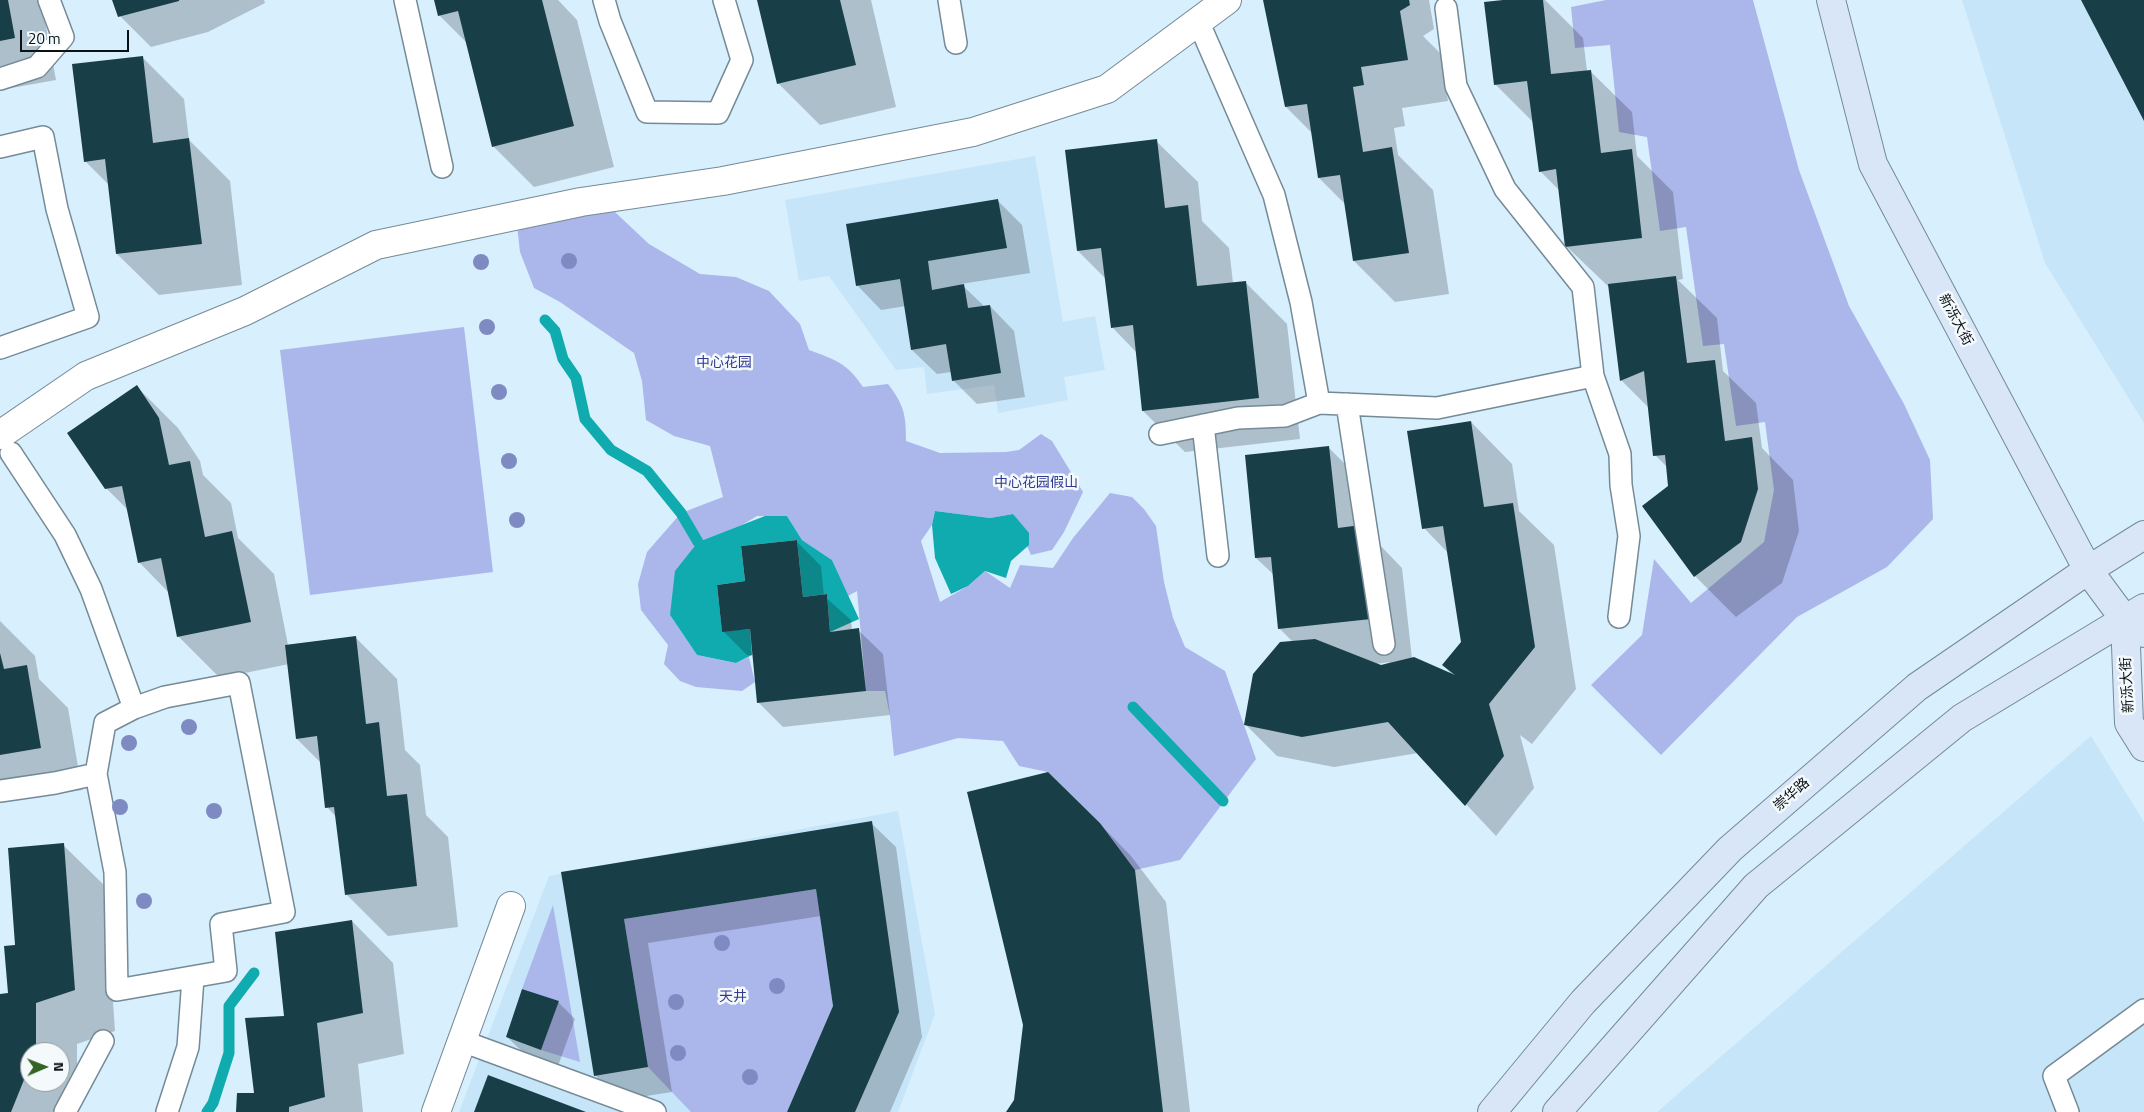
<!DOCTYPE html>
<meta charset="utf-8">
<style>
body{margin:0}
#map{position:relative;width:2144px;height:1112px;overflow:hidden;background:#d8effd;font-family:"Titillium Web",sans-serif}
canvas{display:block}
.north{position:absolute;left:20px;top:1042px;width:50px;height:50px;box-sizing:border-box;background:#f4f9fc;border:1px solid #969da0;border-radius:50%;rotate:89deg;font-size:14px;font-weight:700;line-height:20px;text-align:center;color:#0a1216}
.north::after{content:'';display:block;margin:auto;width:18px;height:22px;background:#346324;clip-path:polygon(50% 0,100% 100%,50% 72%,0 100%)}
.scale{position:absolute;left:20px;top:30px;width:109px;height:22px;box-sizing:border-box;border:2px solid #0a1216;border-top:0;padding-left:6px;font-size:15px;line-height:18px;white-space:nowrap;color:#0a1216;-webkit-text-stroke:4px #f4f9fc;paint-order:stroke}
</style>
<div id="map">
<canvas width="2144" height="1112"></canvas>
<div class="north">N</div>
<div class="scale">20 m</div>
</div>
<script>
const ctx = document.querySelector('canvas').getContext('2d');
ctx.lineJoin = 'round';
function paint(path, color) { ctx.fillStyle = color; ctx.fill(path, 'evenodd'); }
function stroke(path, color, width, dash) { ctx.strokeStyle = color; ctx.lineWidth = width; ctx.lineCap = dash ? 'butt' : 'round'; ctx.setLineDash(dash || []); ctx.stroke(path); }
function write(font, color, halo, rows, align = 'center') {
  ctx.font = font + ' "Titillium Web","Noto Sans SC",sans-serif'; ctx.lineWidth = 5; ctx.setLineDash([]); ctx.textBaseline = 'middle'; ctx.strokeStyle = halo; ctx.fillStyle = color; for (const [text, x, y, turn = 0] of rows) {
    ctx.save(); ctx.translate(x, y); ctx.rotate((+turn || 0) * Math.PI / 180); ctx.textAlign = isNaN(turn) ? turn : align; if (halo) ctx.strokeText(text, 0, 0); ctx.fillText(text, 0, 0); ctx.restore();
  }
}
const built = new Path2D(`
 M1962 0H2144V423L2045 263Z
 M1035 156 1063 322 1095 316 1105 370 1064 377 1068 400 998 413 994 385 927 394 924 367 896 370 829 276 799 281 785 200Z
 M2091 736 2144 822V1112H1657Z
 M898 811 935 1014 898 1112H459L549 876Z`);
const green = new Path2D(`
 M1606 0H1753L1799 170 1849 306 1904 404 1930 460 1933 519 1887 567 1797 617 1661 755 1591 685 1642 635 1654 559 1691 603 1764 542 1774 490 1765 422 1736 426 1724 344 1703 346 1686 227 1660 231 1647 137 1619 132 1610 45 1575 48 1571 7Z
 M601 199 649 244 700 274 736 277 769 291 800 324 809 350C836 360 847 363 863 387L888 384C904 405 906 414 906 441L940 453 1006 452 1019 450 1041 434 1052 441 1083 492 1064 532 1052 550 1031 555 1013 514 990 518 935 511 932 525 921 541 940 602 968 586 985 571 1010 588 1020 565 1053 568 1073 538 1110 493 1132 497 1144 509 1156 526 1164 582 1173 618 1185 647 1225 671 1256 759 1180 860 1135 870 1100 823 1048 772 1019 766 1003 741 958 738 894 756 890 716 885 691H866L857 591 848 596 832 560 802 540 787 516H757L742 525 698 542 670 615 697 655 736 663 749 657 755 682 742 691 696 687 680 681 664 664 668 645 641 610 638 584 647 552 681 513 723 497 710 446 674 436 646 420 642 381 634 353 560 302 534 288 520 252 516 216Z
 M464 327 493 572 310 595 280 350Z
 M816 889 833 1006 787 1112H691L648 1067 624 919Z
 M553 905 580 1062 541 1050 559 1001 522 989Z`);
const water = new Path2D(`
 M935 511 990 518 1013 514 1029 533V545L1011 561 1006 578 985 571 968 586 951 594 935 558 932 525Z
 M765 516H787L802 540 832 560 859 619 830 632 827 594 803 597 797 540 741 546 745 581 717 585 722 631 750 629 752 655 736 663 697 655 670 615 675 571 698 542Z`);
const shadow = new Path2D(`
 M0 0H41L56 80 0 90Z
 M113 0H264L265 3 208 32 151 47 120 16Z
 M436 0H558L577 20 614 167 534 187 493 146 467 43 439 15Z
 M759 0H871L896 107 820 125 779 84Z
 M1265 0H1429L1434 29 1423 36 1441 54 1448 101 1402 108 1405 126 1394 128 1398 155 1433 190 1449 294 1395 302 1354 261 1345 204 1319 178 1313 134 1286 107Z
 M1513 0H1545L1583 38 1587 71H1590L1632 112 1637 156 1673 192 1683 279 1678 280 1717 318 1723 371 1756 403 1762 448 1793 480 1799 531 1782 583 1736 617 1695 576 1670 487 1668 468 1655 455 1649 408 1621 380 1610 288 1567 247 1560 191 1540 171 1534 123 1496 85Z
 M143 58 184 99 189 140 230 181 242 285 159 295 117 254 110 186 85 161Z
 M1156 141 1198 182 1202 221 1229 248 1233 283 1245 282 1287 324 1300 439 1185 452 1143 411 1137 353 1112 327 1106 279 1078 251Z
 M998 201 1022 225 1030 273 961 284 985 307 990 306 1014 331 1025 397 977 404 953 380 951 372 937 374 912 350 906 306 881 310 857 285Z
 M137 387 178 428 200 461 203 475 231 503 238 538 274 574 288 645 355 637 397 679 405 750 420 765 426 815 448 837 458 927 388 936 346 894 337 818 327 807 321 763 297 739 289 664 220 678 178 636 169 593 139 562 129 511 106 488Z
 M1471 422 1512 464 1519 511 1554 545 1576 689 1532 744 1520 735 1534 788 1496 836 1418 753 1334 767 1277 756 1246 725 1293 642 1279 628 1274 575 1256 558 1329 448 1370 489 1376 541 1402 568 1412 659 1454 677 1443 665 1463 642 1449 554 1424 528ZM1390 662 1381 666 1376 664Z
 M796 541 821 566 824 596 851 620 852 630H858L883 654 890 715 783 727 759 703 754 655H747L723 631 746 582Z
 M0 621 35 656 39 679 68 708 82 790 13 801 0 788Z
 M871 823 896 847 922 1037 890 1112H788L834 1007 821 916 648 943 672 1092 620 1100 596 1076 563 873Z
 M1100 824 1131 856 1166 902 1190 1112H1008L1015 1100Z
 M63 845 105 886 115 1031 77 1044V1092L69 1112H0V995L9 994 17 947ZM30 1052H60V1082H30Z
 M352 921 393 963 404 1054 358 1064 363 1112H238L256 1094 285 1017Z
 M558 1002 575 1019 558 1066 524 1053 507 1037Z`);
const stream = new Path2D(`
 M545 320 555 331 563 359 576 378 585 419 611 450 647 471 681 513 698 542
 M1133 707 1223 801
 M207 1112 213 1103 229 1053V1006L254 973`);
const building = new Path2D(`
 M0 0H8L15 38 0 41Z
 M112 0H179V1L118 17Z
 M434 0H542L574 126 492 147 458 11 438 16Z
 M757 0H840L856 65 777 84Z
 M1263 0H1409L1410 5 1400 11 1408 60 1361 67 1364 85 1353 87 1363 152 1392 147 1409 253 1353 261 1340 175 1318 178 1307 104 1285 107Z
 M1503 0H1543L1551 74 1591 70 1601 153 1632 149 1642 238 1565 247 1556 169 1539 172 1527 81 1494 85 1484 2Z
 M2081 0H2144V121Z
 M143 56 153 143 189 138 202 244 116 254 105 159 84 162 72 64Z
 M1157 139 1165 208 1188 205 1197 286 1246 281 1259 398 1142 411 1133 325 1111 328 1101 248 1077 251 1065 150Z
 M998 199 1007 248 928 261 932 290 964 284 968 308 990 305 1001 373 952 381 946 344 911 350 900 279 856 286 846 224Z
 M1676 276 1687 363 1715 360 1725 441 1752 437 1758 489 1741 542 1694 577 1642 506 1668 486 1665 455 1653 456 1644 371 1620 381 1608 284Z
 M137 385 159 418 169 465 190 461 205 537 232 531 251 622 177 637 161 558 138 563 122 486 105 489 67 433Z
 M1471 421 1484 507 1513 503 1535 647 1489 704 1504 756 1465 806 1388 722 1302 737 1244 725 1253 674 1280 642 1315 639 1381 665 1414 657 1455 675 1442 665 1461 642 1443 526 1422 529 1407 431Z
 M1329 446 1338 528 1361 525 1371 619 1278 629 1271 557 1255 558 1245 455Z
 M797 540 803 597 827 594 830 632 859 628 866 691 757 703 750 629 722 632 717 585 745 581 741 546Z
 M356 636 366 724 379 722 387 796 407 794 417 886 345 895 334 807 325 808 317 736 296 739 285 645Z
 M0 653 4 669 27 665 41 748 0 755Z
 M1048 772 1100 823 1135 870 1163 1112H1006L1014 1100 1023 1025 967 792Z
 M872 821 899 1012 855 1112H787L833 1006 816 889 624 919 648 1067 594 1076 561 872Z
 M64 843 75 990 36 1003V1050L30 1052V1065L11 1112H0V994L8 993 4 946 15 945 8 848Z
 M352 920 363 1013 317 1023 325 1097 289 1107V1112H236L237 1093H254L245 1018 284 1016 275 932Z
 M522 989 559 1001 541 1050 506 1037Z
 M488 1075 586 1112H474Z`);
const service = new Path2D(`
 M405 0 442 167
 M604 0 610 21 647 112 718 113 742 60 724 0
 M949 0 956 43
 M1198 21 1274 195 1301 302 1319 403 1437 408 1593 376 1583 287 1505 189 1456 86 1446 8
 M0 79 37 67 63 37 49 0
 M0 147 43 137 57 209 88 317 0 348
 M1593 376 1620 454 1621 485 1629 536 1619 617
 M1347 404 1384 644
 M1203 425 1218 556
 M1160 434 1238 418 1285 416 1319 403
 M96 774 105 723 134 708
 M0 791 55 783 96 774 115 872 117 990 226 971 221 924 284 912 239 683 165 697 134 708 91 589 65 535 11 453
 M462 1041 655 1112
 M65 1112 103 1041
 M167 1112 188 1047 193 978
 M2068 1112 2054 1076 2144 1010`);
const minor = new Path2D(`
 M0 435 86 376 245 311 376 245 581 202 723 181 973 132 1107 89 1227 0
 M436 1112 511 906`);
const secondary = new Path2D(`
 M1831 0 1873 164 2088 570 2125 620 2144 633
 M2125 620 2129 723 2144 747
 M1492 1112 1583 1002 1730 849 1917 687 2088 570 2144 535
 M1557 1112 1756 886 1962 718 2144 608`);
const trees = [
 [569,261],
 [481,262],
 [487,327],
 [499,392],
 [509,461],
 [517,520],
 [189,727],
 [129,743],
 [120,807],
 [214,811],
 [144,901],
 [722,943],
 [777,986],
 [676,1002],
 [678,1053],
 [750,1077]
];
const streetNames = [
 ["新泺大街",1955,320,62],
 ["新泺大街",2128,685,-93],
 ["崇华路",1792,795,-41]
];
const parkNames = [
 ["中心花园",724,364],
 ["中心花园假山",1036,484],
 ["天井",733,998]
];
paint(built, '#c7e5f8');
paint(green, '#abb7eb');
paint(water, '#10abae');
paint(shadow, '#0003');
stroke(stream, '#10abae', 11);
paint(building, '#183e47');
stroke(service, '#758a97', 24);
stroke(minor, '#758a97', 30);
stroke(secondary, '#758a97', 30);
stroke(service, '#fff', 21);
stroke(minor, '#fff', 28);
stroke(secondary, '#d8e6f8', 28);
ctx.fillStyle = '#7d8bc2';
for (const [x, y] of trees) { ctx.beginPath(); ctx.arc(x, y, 8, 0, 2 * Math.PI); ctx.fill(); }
write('14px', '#0a1216', '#f4f9fc', streetNames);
write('14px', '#333a92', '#f4f9fc', parkNames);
</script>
